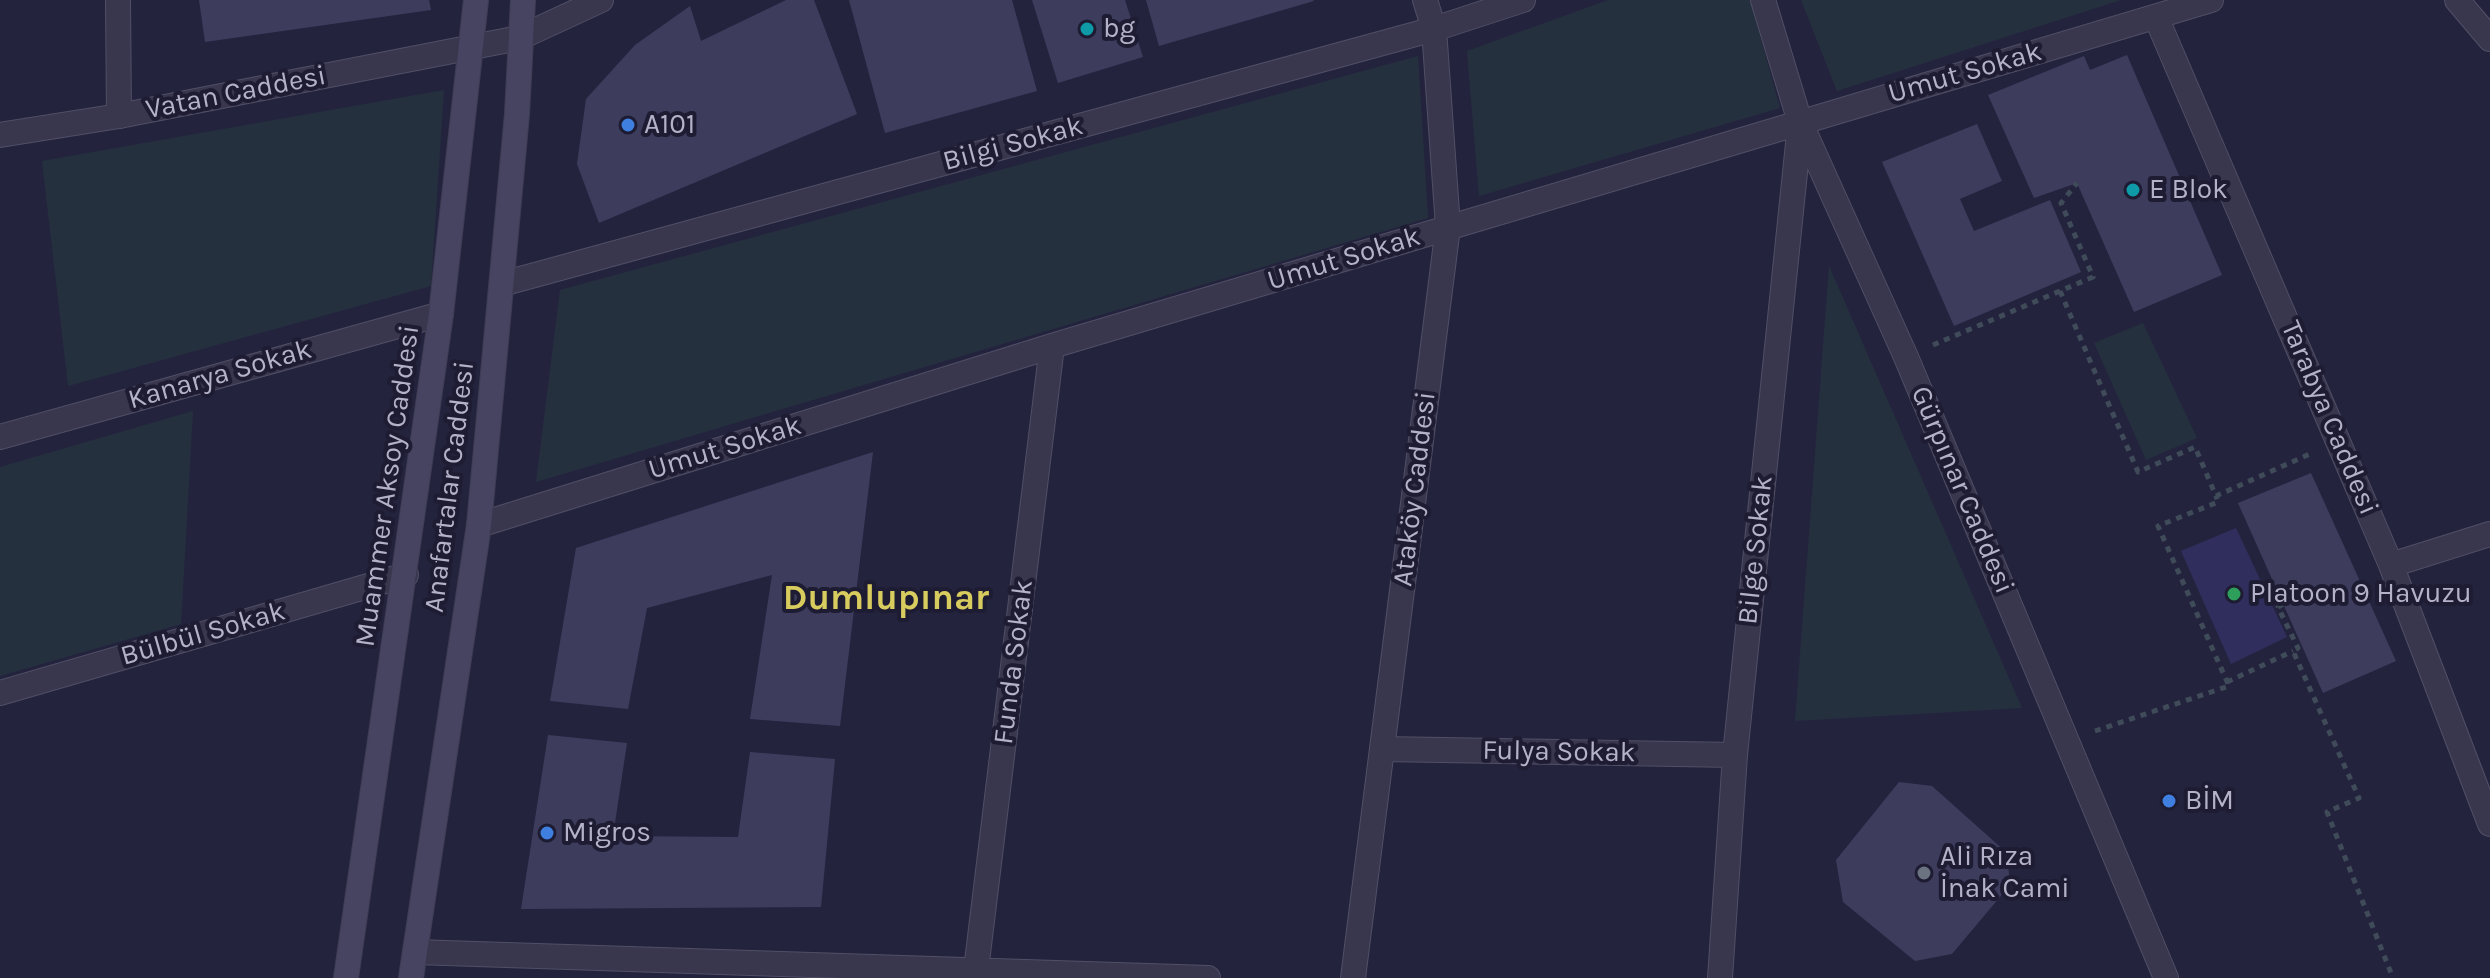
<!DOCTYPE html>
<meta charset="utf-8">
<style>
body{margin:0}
canvas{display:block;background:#23233e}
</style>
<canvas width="2490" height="978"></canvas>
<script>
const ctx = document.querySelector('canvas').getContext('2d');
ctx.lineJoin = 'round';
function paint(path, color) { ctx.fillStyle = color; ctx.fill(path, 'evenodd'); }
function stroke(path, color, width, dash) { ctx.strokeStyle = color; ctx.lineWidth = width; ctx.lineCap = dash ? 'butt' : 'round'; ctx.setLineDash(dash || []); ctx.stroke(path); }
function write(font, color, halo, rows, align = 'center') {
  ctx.font = font + ' Karla,sans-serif'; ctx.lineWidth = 8; ctx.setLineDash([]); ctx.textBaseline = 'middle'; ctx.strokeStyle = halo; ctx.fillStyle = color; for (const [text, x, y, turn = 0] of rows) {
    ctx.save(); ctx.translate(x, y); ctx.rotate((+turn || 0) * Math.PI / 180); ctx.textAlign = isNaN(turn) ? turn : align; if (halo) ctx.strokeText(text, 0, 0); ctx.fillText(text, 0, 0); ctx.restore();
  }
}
const green = new Path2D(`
 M1608 0H1750L1780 108 1479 196 1467 51Z
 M1801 0H2121L1837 91Z
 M1418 56 1428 218 536 482 560 290Z
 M444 90 431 286 68 386 42 161Z
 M1829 266 2022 708 1795 721Z
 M2143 323 2197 438 2146 460 2094 343Z
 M193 411 181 624 0 676V467Z`);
const water = new Path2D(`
 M2236 528 2287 637 2231 664 2181 551Z`);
const building = new Path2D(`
 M199 0H429L431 10 205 42Z
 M786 0H814L857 114 599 223 577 164 586 99 635 45 690 6 701 41Z
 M849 0H1012L1037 91 885 133Z
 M1032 0H1125L1143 57 1058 83Z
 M1146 0H1313L1314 1 1159 46Z
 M2127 55 2222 275 2134 312 2077 183 2034 198 1988 95 2084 56 2090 70Z
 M1977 124 2002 181 1960 199 1974 231 2050 200 2081 272 1954 326 1882 162Z
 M873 452 840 726 750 719 772 575 647 608 628 709 550 701 576 548Z
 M2311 473 2396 661 2323 693 2238 503Z
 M548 735 627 743 613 836 738 837 750 752 835 759 821 907 521 909Z
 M1899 782 1932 786 2007 853 2010 885 1952 954 1915 961 1843 902 1836 860Z`);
const path = new Path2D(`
 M2060 291 2138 472 2195 447 2216 496 2312 453
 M1933 345 2093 277 2061 203 2077 183
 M2283 604 2278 607 2298 648 2293 651 2359 798 2327 812 2393 978
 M2227 682 2293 651
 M2095 731 2229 686 2158 526 2218 502 2216 496`);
const minor = new Path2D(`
 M118 0 119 116
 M1763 0 1800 122 1906 357 2166 978
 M2156 17 2391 565 2490 824
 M502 284 1434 29 1523 0
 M0 437 441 314
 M479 525 1052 346 2211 0
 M2391 565 2490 534
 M0 693 406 575
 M1383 749 1735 755
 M415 952 1208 978
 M975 978 1052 346
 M1353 978 1448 227 1434 29 1425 0
 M1720 978 1735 755 1800 124`);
const tertiary = new Path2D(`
 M2457 0 2490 39
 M0 135 119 116 519 38 601 0`);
const secondary = new Path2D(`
 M346 978 441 314 476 0
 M411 978 479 525 517 114 523 0`);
const markers = [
 [1087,29,8,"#0f9aa8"],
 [628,125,8,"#3f7fe0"],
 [2133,190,8,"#0f9aa8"],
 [2234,594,8,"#2e9e5b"],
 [2169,801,8,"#3f7fe0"],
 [547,833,8,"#3f7fe0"],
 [1924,873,8,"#6b7280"]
];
const poiNames = [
 ["bg",1103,29],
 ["A101",644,125],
 ["E Blok",2149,190],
 ["Platoon 9 Havuzu",2250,594],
 ["BİM",2185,801],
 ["Migros",563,833],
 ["Ali Rıza",1940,857],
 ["İnak Cami",1940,889]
];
const streetNames = [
 ["Umut Sokak",1965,73,-16],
 ["Vatan Caddesi",236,93,-11],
 ["Bilgi Sokak",1013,144,-15],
 ["Umut Sokak",1344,259,-17],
 ["Kanarya Sokak",220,375,-16],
 ["Tarabya Caddesi",2329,418,67],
 ["Umut Sokak",725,448,-17],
 ["Muammer Aksoy Caddesi",388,486,-82],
 ["Anafartalar Caddesi",450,487,-83],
 ["Ataköy Caddesi",1415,489,-83],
 ["Gürpınar Caddesi",1962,490,67],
 ["Bilge Sokak",1756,550,-84],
 ["Bülbül Sokak",203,634,-16],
 ["Funda Sokak",1014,662,-83],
 ["Fulya Sokak",1559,752,1]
];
const districtNames = [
 ["Dumlupınar",886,599]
];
paint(green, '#25303f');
paint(water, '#302e5d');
paint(building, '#3d3c5c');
stroke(minor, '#504f66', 26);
stroke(tertiary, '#504f66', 26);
stroke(secondary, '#3e3d54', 26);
stroke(path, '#404b59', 5, [6, 6]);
stroke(minor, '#38374e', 24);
stroke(tertiary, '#38374e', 24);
stroke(secondary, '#474461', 24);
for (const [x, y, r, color] of markers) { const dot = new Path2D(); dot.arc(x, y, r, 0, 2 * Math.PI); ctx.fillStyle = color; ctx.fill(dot); stroke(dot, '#1d1c33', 3); }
write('28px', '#b4b2c9', '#1d1c33', poiNames, 'left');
write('28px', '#b4b2c9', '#1d1c33', streetNames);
write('bold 36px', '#d9cc5e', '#1d1c33', districtNames);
</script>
